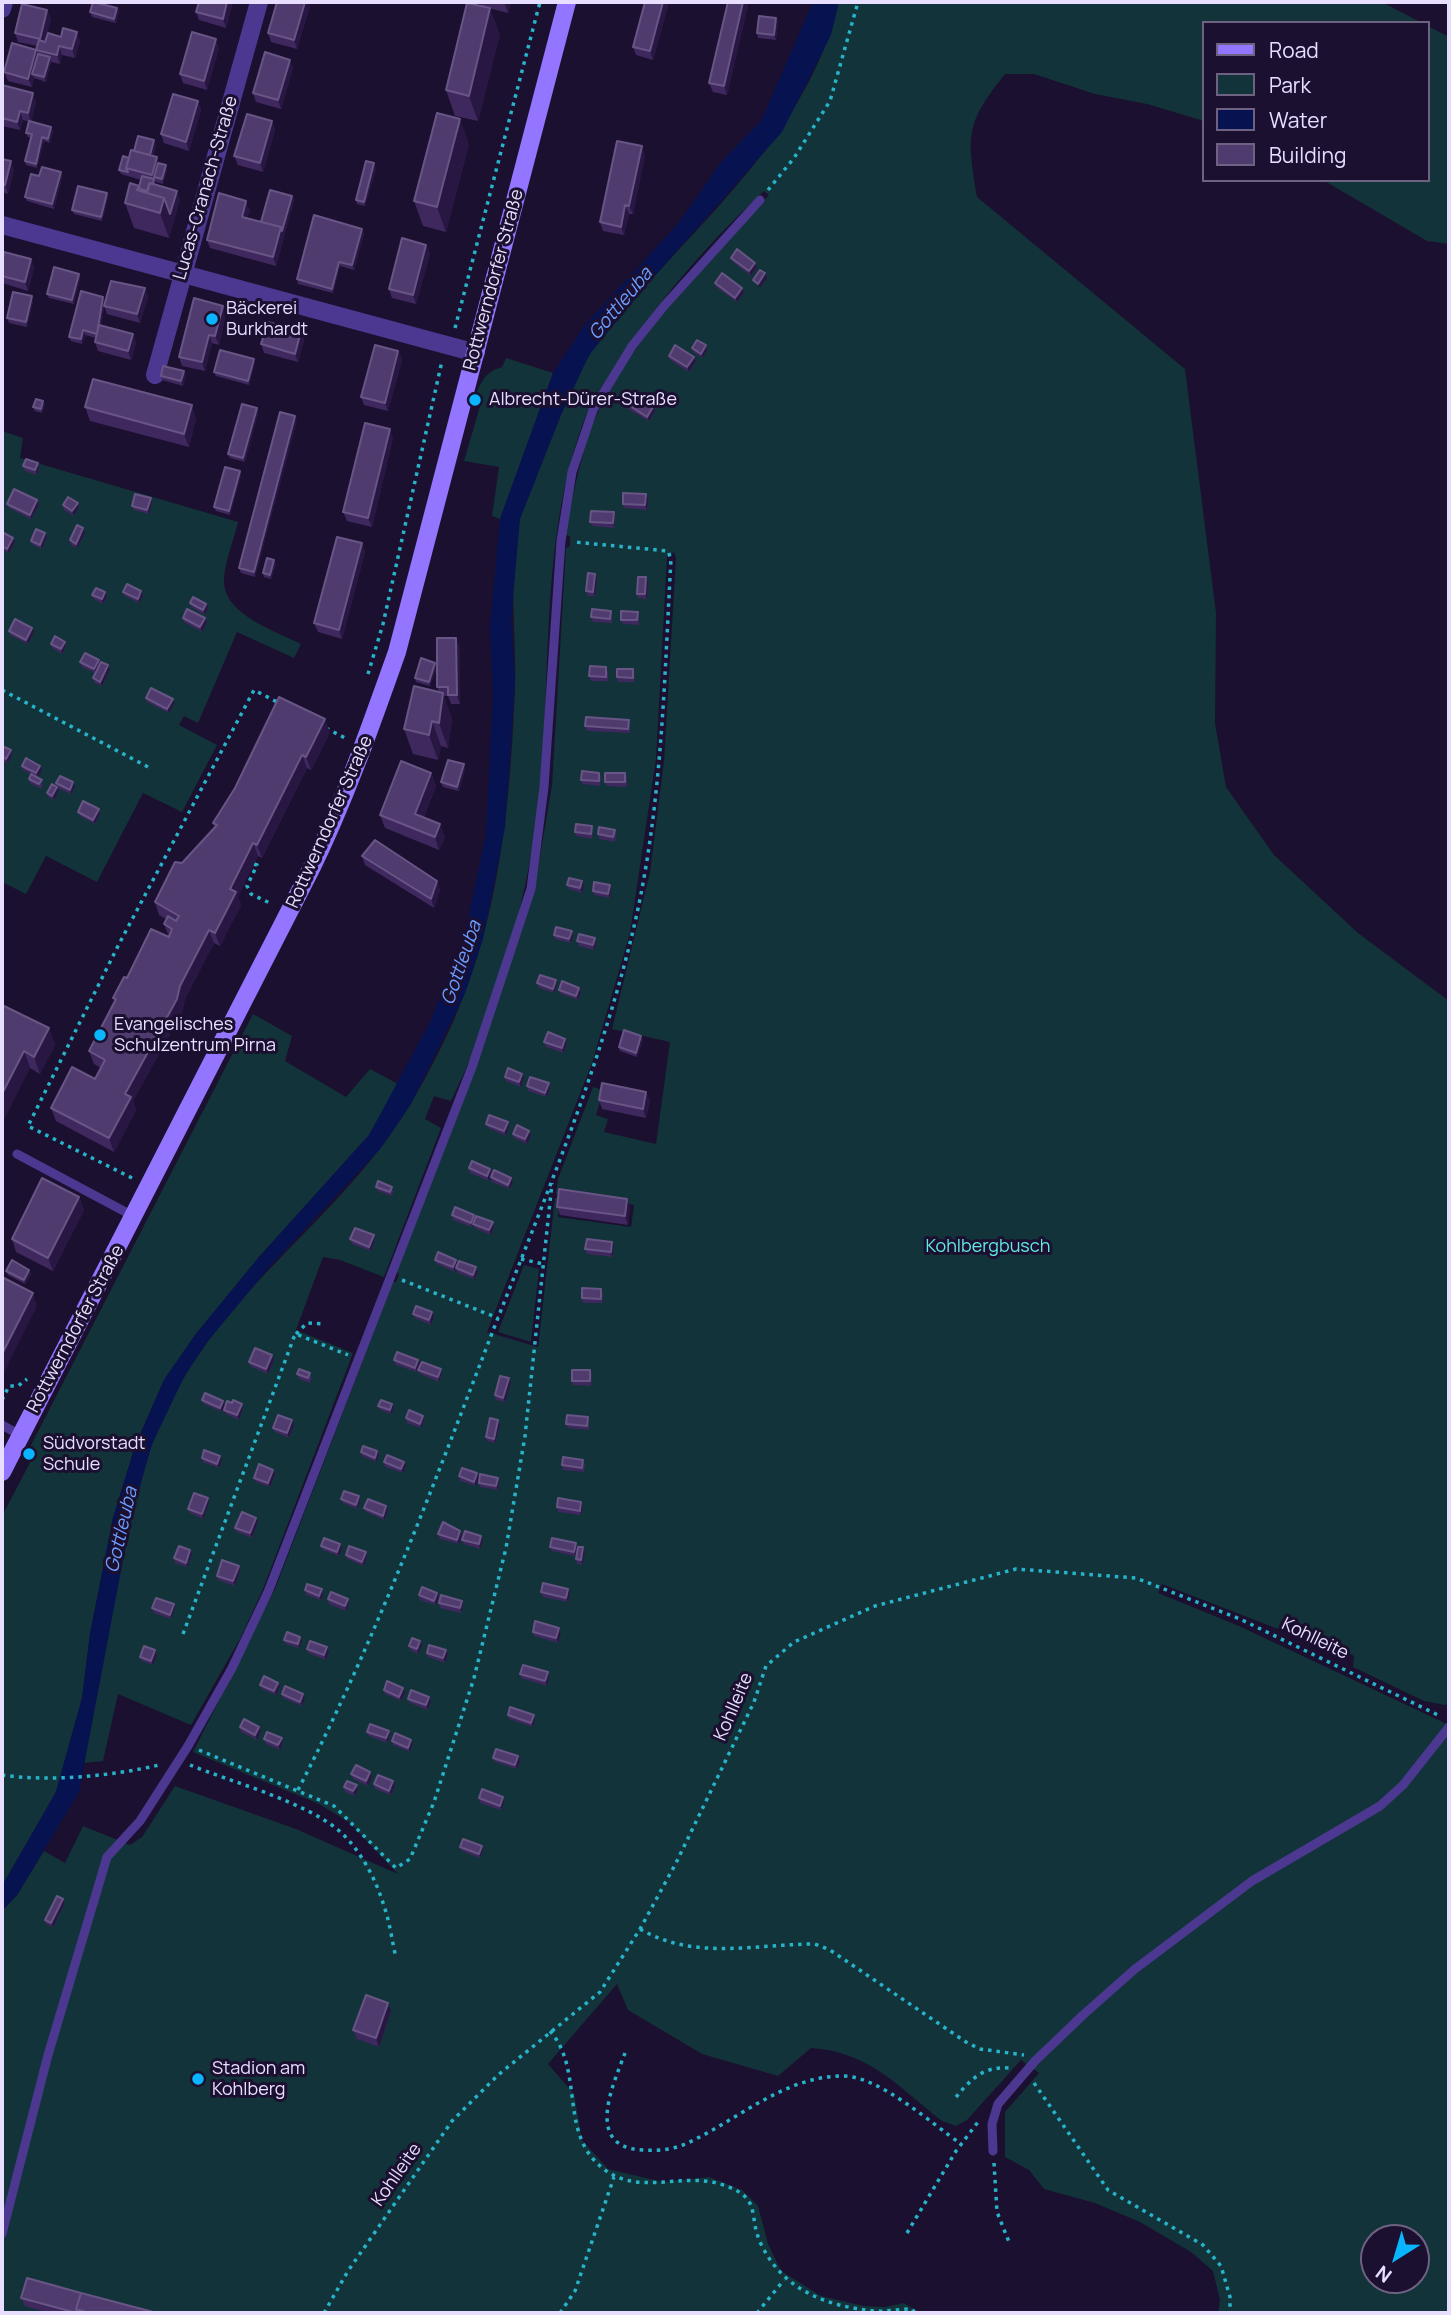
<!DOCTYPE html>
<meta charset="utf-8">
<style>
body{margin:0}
#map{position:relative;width:1451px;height:2315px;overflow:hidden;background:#1b102f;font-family:Manrope,sans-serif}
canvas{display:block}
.frame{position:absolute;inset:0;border:4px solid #e8deff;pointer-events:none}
.legend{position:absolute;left:1202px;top:21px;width:228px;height:161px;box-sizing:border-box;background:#1b102f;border:2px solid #6d6282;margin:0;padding:9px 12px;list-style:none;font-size:21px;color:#e8deff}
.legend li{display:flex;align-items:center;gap:14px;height:35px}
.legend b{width:35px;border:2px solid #6d6282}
.north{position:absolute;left:1360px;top:2224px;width:70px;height:70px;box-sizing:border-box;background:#1b102f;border:2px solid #6d6282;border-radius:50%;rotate:217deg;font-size:19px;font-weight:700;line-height:28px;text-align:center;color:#e8deff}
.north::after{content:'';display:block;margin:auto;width:24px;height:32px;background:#0ab5ff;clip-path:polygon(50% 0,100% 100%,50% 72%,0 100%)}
</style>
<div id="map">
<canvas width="1451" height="2315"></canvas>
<div class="frame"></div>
<ul class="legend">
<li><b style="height:9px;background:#9475ff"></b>Road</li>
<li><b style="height:19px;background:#123339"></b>Park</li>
<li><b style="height:19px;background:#071351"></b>Water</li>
<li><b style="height:19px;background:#503b6f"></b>Building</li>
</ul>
<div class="north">N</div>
</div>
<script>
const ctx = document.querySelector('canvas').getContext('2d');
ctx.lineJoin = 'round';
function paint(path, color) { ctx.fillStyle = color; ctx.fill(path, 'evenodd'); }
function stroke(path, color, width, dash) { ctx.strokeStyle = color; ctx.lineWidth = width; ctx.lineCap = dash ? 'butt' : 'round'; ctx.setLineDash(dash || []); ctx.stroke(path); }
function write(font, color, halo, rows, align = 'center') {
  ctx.font = font + ' Manrope,sans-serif'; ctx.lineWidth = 6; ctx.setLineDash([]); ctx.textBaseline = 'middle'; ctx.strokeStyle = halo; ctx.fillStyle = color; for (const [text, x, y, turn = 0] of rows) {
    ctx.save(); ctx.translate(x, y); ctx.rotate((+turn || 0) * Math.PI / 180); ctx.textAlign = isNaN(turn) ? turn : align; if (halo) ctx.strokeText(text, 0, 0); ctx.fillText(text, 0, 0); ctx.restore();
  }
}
const green = new Path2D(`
 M839 2H1382L1422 23H1204V121L1147 104 1095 94 1034 74H1005C965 124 967 135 977 197L1185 369 1216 613 1215 723 1226 787 1274 855 1358 933 1449 1001V1703L1445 1705 1424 1701 1353 1667 1354 1656 1282 1619 1278 1629 1162 1584 1158 1593 1239 1626 1449 1725V2313H1218L1220 2300 1213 2271 1191 2252 1140 2222 1095 2203 1044 2189 1029 2170 1005 2157V2112L1039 2073 1021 2060 967 2120 956 2126 942 2121C897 2086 870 2052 811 2048L778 2076 702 2054 628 2010 617 1984 548 2064 574 2094 582 2140 608 2169 663 2182 709 2177 742 2190 758 2206 768 2244 781 2271 821 2296 864 2306 885 2307 904 2303 920 2313H2V1911L17 1895 44 1851 65 1863 83 1826 130 1845 142 1837 175 1786 296 1829 398 1874 349 1822 319 1804 193 1752 275 1589 393 1282H396L399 1274 396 1272 535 886 552 785 566 548 570 546V537L565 534C574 494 581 448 599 410 639 328 708 262 769 195L764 191C707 244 653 306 612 372 604 385 593 399 587 413 540 531 552 663 540 788 530 895 498 1005 451 1101L434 1096 425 1119 441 1128 384 1277 340 1260 323 1257 296 1330 353 1353 263 1589 241 1637 191 1725 118 1694 103 1761 84 1763C110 1636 118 1483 188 1371 240 1286 322 1225 382 1146 414 1104 448 1039 466 990 502 894 511 788 515 687 517 632 507 574 520 519 528 486 553 431 568 399 575 385 581 368 590 354 613 319 645 287 673 256 744 180 814 105 839 2ZM674 552 676 558 664 761 650 872 612 1029 670 1042 656 1144 604 1132 608 1119 596 1115 602 1096 600 1089 593 1087 558 1179 556 1194 634 1205 631 1227 558 1217 560 1198H555L538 1347 487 1332 592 1063 630 933 656 759 667 557ZM1374 2238H1416V2280H1374Z
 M1428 26 1449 37V244L1427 241 1323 180H1428Z
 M506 358 553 373 500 519 492 516 499 467 464 461 483 396 476 393C483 379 486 372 502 367Z
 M2 431 23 438 20 458 238 522C234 540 224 563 224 581 224 615 276 631 301 644L294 658 237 632 198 723 184 716 179 725 217 745 182 812 143 793 97 882 46 856 26 894 2 882Z
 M253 1014 292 1036 285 1061 346 1097 370 1069 398 1084 369 1135 259 1257 195 1335 164 1380 135 1446 113 1518 90 1634 82 1698 56 1792 2 1886V1516L35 1453 29 1449Z
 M524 1265 539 1269 531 1342 498 1332Z`);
const water = new Path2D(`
 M813 2H839L831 35 782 132 644 288 589 355 561 415 520 519 511 620 515 682 505 827 483 939 465 993 411 1104 381 1148 272 1264 208 1341 185 1375 152 1444 131 1518 79 1792 17 1895 2 1911V1886L56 1792 82 1698 90 1634 113 1518 135 1446 164 1380 195 1335 259 1257 369 1135 431 1020 464 939 486 834 493 694 490 627 500 519 553 373 584 326 677 225 722 161 761 121Z`);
const path = new Path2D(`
 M768 190 794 158 830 101 858 2
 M455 328 540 2
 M368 674 383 624 442 361
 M2 690 150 768
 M326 728 345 738
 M254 864 257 865 247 886 251 894 272 904
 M132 1178 28 1126 119 944 254 690 279 703
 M521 1259 543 1264
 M402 1280 498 1318
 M296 1334 307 1323 325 1324
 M2 1400 9 1386H18L27 1379
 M183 1634 294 1337 296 1334 348 1355
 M199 1750 334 1806 396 1868 410 1859 434 1802 474 1678 506 1548 525 1436 552 1183
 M190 1765C232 1782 302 1801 337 1829 359 1847 376 1879 384 1906 390 1923 392 1941 396 1958
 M2 1775C48 1782 113 1776 159 1765
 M298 1790C375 1641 434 1484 494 1328 545 1198 599 1070 632 935 662 812 664 684 671 559L668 551 574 542
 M640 1929C695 1961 755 1944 815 1944L830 1950 966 2042 980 2049 1024 2055
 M550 2031C582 2067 562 2125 594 2160 631 2201 677 2171 720 2184 764 2197 747 2215 761 2244 783 2290 826 2306 874 2311 886 2312 899 2309 912 2309L915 2313
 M625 2053C613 2085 584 2147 642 2150 656 2151 670 2150 683 2145 736 2122 783 2076 843 2076 879 2076 931 2123 961 2144
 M1034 2083 1108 2190 1203 2245 1221 2266 1230 2297V2313
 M956 2097C972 2078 984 2066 1010 2068
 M994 2163 997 2212 1009 2242
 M907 2233 956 2151 978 2122
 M324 2313 348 2271 452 2121 498 2075 600 1992 640 1929 676 1863 754 1702 766 1666 794 1642 875 1606 1016 1569 1136 1578 1240 1619 1440 1716
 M560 2313 575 2291 614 2177
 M757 2313 784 2280`);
const lane = new Path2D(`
 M17 1154 133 1216
 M2 1425 20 1435
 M993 2151 992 2124 998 2104 1035 2061 1083 2015 1135 1969 1252 1881 1380 1806 1403 1785 1449 1727
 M2 2234 48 2055 107 1857 140 1821 188 1746 232 1668 268 1592 472 1067 531 889 544 787 561 541 572 472 593 410 632 346 664 306 760 200`);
const street = new Path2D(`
 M2 9 4 2
 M2 225 476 353
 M155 375 259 2`);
const secondary = new Path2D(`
 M2 1472 312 867C346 797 371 725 397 652L567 2`);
const wall = new Path2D(`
 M199 2H233L226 28 199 20 196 12Z
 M480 2H511L508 13 481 6Z
 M645 2H669L653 60 636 55 633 47Z
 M748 5 727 95 713 92 709 83Z
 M310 6 297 49 271 42 268 33Z
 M117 8 119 12 116 23 92 17 90 12Z
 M47 10 51 19 45 42 61 37 80 41 75 58 62 55 60 64 51 62 46 82 34 78 32 87 8 81 4 72 36 50 38 54 36 50 37 46 18 42 15 33Z
 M776 18 778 22 776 40 758 38 757 33Z
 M500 34 478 121 455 116 446 90Z
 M219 48 207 90 183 83 180 74Z
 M293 68 281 109 256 102 253 93Z
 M2 85 36 102 31 122 23 120 20 130 2 126Z
 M198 101 201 110 189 151 164 143 161 134Z
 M272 121 275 130 263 172 238 165 234 156Z
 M51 127 53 131 50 143 44 141 37 168 26 165 25 161 31 138 28 137 26 133Z
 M469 144 446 232 423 226 414 201Z
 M156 145 153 156 160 164 167 170 163 184 156 182 155 184 180 199 169 238 134 228 125 203 139 187 141 180 121 174 119 170 134 151Z
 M645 155 633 214H629L624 235 603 231 600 222Z
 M2 159 14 170 8 194 2 192Z
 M376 168 365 206 357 204 356 200Z
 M39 176 62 177 54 209 27 201 25 197Z
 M107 193 108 197 102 221 74 214 72 210Z
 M292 196 294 200 276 266 210 248 207 240 250 210 247 218 261 222Z
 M364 233 354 270 340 266 333 293 298 284 297 279Z
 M426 245 430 254 416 304 392 298 389 289Z
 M731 258 755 263 757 267 751 276 733 262Z
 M31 259 34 268 28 291 2 283V261Z
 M79 274 80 278 74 304 49 298 47 294Z
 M715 283 742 288 744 292 737 302 716 287Z
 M145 288 148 297 140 323 107 314 104 306Z
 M103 297 105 302 101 326 133 334 136 343 131 360 98 351 95 342 96 338 85 335 82 344 71 341 69 337Z
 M33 301 27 327 9 323 7 318Z
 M226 314 219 345 212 343 205 371 182 366 179 357Z
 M301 331 304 340 298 362 264 353 261 344Z
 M706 345 707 350 702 358 693 352 692 348Z
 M398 351 402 360 388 411 364 405 361 397Z
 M669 356 696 361 689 372 670 360Z
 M255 363 249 385 216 376 214 372Z
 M186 375 183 386 162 380 161 376Z
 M43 401 45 405 42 413 35 411 33 407Z
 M627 404 653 407 655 411 649 421 628 409Z
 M85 407 196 418 189 447 90 421Z
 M257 408 258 413 245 462 230 458 228 454Z
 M297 420 255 577 241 573 239 568Z
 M393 438 372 527 347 521 343 512Z
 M23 466 39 468 37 475 25 471Z
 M240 471 241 475 230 515 216 511 214 507Z
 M151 498 152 502 149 514 134 510 132 506Z
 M648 499 647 510 624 508 623 504Z
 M37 500 39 505 31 519 9 508 7 504Z
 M78 503 79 507 74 516 64 510 63 505Z
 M614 512 615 517 614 528 592 526 590 522Z
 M2 532 15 542 9 553 2 549Z
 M45 533 47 537 42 549 33 545 31 541Z
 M85 533 77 548 71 545 70 540Z
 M362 543 365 552 342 639 318 632 314 623Z
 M276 564 271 579 264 577 263 573Z
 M595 574 597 579 595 596H588L586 591Z
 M646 577 648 582 647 599 638 598 637 594Z
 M141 591 143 596 139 603 125 596 123 592Z
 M105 592 107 597 103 604 94 599 92 595Z
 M190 603 208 608 205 615 191 607Z
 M612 615V623L593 622 591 617Z
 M639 616V625L623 624 621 620Z
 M183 618 207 622 202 632 184 622Z
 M9 631 34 632 28 644 10 635Z
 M65 642 66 646 62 654 52 648 51 644Z
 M460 647V704H451L448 696H444L452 719 448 748 441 746 438 760 413 754 404 729 439 692 437 687Z
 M80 662 100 663 110 670 102 686 95 683 93 678 96 673 82 667Z
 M435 663 437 667 430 686 416 682 415 678Z
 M606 667 608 672V681H591L589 676Z
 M635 674 634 682H618L617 677Z
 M146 698 174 704 169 713 147 702Z
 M630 724V733L587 731 585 726Z
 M330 732 311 770 307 768 262 858 258 856 238 896 241 905 220 946 214 943 185 999 182 1012 133 1101 136 1110 114 1152 56 1121 51 1108 95 1079 101 1068 94 1064 89 1051 115 1002 113 998 127 978 169 937 164 924 166 919 159 915 155 902 182 863 215 827 213 823Z
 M2 746 11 750 12 755 8 763 2 760Z
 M464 764 465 769 459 791 443 787 441 782Z
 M22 766H40L42 770 38 777 23 770Z
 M431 773 436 786 424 817 445 837 439 850 385 828 380 815Z
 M599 773 601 777 600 786 582 784 581 780Z
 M625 773 627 777V787L607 786 605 782Z
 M29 779 43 784 41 789 30 783Z
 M56 783 75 787 71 794 58 788Z
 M57 787 59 791 54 800 48 797 47 793Z
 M78 812 100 814 95 824 80 816Z
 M593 830 592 839 576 836 575 832Z
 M615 830 616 834 615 842 599 839 598 834Z
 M362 856 437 881 440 890 434 908 365 865Z
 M567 885H584L582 893 569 889Z
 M610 885 611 889 610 898 594 895 593 891Z
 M572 931 573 936 571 943 555 939 554 935Z
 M595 938 596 943 594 950 579 946 577 941Z
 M537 983 557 984 554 993 539 988Z
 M579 988 581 992 578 1000 561 994 559 990Z
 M2 1005 49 1028 55 1045 40 1074 30 1068Z
 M641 1036 643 1040 637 1057 620 1051 619 1047Z
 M565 1039 567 1043 563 1053 546 1047 544 1042Z
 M505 1077 524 1078 521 1087 506 1081Z
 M549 1083 550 1088 547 1097 528 1091 527 1086Z
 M646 1092 650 1101 646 1118 602 1109 599 1100Z
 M486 1124 509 1127 506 1136 488 1128Z
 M513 1134 531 1135 527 1144 514 1138Z
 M469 1168 490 1169 489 1181 470 1173Z
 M491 1177 511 1178 513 1182 510 1189 492 1182Z
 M376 1187 394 1191 391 1196 378 1191Z
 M79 1197 84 1210 53 1271 16 1252 12 1239Z
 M627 1199 630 1208 628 1225 560 1215 557 1207Z
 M452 1215 493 1222 494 1227 491 1235 475 1228 473 1224 472 1227 453 1220Z
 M374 1235 375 1239 371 1251 352 1244 350 1239Z
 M614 1246 612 1257 587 1254 585 1249Z
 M435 1260H456L458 1264 478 1272 474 1279 458 1273 456 1268 455 1272 437 1264Z
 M29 1270 31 1274 25 1284 8 1275 6 1271Z
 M603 1293 602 1303H583L582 1298Z
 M432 1312 434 1317 431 1325 415 1318 413 1314Z
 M274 1360 268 1374 250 1366 249 1362Z
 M394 1360 420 1364 417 1372 396 1365Z
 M441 1369 442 1373 439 1382 420 1374 418 1370Z
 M590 1370 592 1375 591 1386 573 1385 572 1381Z
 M297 1374 312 1377 310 1383 299 1379Z
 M511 1382 505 1402 496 1400 495 1395Z
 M202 1400 223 1401 225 1405 222 1412 204 1404Z
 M232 1403 242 1404 243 1408 239 1420 226 1414 224 1410Z
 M378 1406 394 1408 391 1414 380 1410Z
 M423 1416 424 1420 421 1428 407 1423 406 1418Z
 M588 1417 589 1421V1430L568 1428 566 1424Z
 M498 1420 500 1425 495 1443 487 1441 486 1437Z
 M294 1425 289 1438 275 1432 273 1428Z
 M377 1451 379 1455 376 1462 362 1456 361 1452Z
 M202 1458 222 1460 219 1468 203 1462Z
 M384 1462 406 1466 403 1473 385 1467Z
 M585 1464 584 1472 563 1470 562 1465Z
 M275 1474 270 1487 256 1482 254 1478Z
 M459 1476 479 1478 476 1486 460 1481Z
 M498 1478 499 1482 498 1490 480 1487 479 1483Z
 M341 1499 360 1501 357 1509 343 1503Z
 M581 1502 583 1507 581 1515 558 1512 557 1507Z
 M209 1503 203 1519 190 1513 188 1509Z
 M386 1506 388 1511 384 1520 366 1512 364 1508Z
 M258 1522 252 1538 237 1532 235 1528Z
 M460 1531 462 1535 459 1544 440 1539 438 1534Z
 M462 1540H483L480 1549 464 1544Z
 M321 1546 342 1548 339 1556 323 1550Z
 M550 1547 577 1548 575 1556 552 1551Z
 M190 1550 192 1554 187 1567 175 1563 174 1558Z
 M366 1552 367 1557 364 1566 347 1559 346 1555Z
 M585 1552 582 1565 577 1564 576 1559Z
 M239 1566 240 1570 235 1586 218 1580 217 1576Z
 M568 1589 570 1593 568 1602 543 1597 541 1592Z
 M305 1590 323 1594 321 1600 306 1595Z
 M437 1593 439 1597 436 1605 420 1600 419 1595Z
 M328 1599 349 1603 346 1611 329 1604Z
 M462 1601 463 1605 461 1613 440 1608 439 1603Z
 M152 1608H175L171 1619 154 1613Z
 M559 1628 561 1632 558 1643 534 1636 533 1632Z
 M284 1640 302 1641 299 1648 286 1644Z
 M422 1645 418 1654 410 1650 409 1646Z
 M307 1649 329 1652 326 1660 308 1653Z
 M155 1650 157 1655 153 1665 142 1661 140 1657Z
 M446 1650 448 1655 445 1663 428 1657 427 1653Z
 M548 1672 549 1677 547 1686 521 1678 520 1674Z
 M278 1683 280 1687 276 1695 262 1689 260 1685Z
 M384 1690 405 1693 401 1701 385 1694Z
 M282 1694 305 1698 302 1706 283 1698Z
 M429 1697 431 1701 428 1710 410 1703 408 1699Z
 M508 1715H534L535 1719 533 1727 509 1719Z
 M240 1727H259L261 1731 257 1740 241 1732Z
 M367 1732 390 1735 387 1743 369 1736Z
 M282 1738 283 1742 280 1750 266 1744 264 1739Z
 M392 1741 413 1744 410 1752 393 1745Z
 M518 1756 520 1761 517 1769 495 1762 493 1758Z
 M351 1774 372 1777 368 1786 353 1779Z
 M393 1781 395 1785 391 1795 375 1789 374 1784Z
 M344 1787 358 1789 355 1796 345 1792Z
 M479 1798 504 1802 501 1810 480 1803Z
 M460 1847 483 1850 480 1858 462 1851Z
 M63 1899 65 1903 53 1927 46 1924 45 1920Z
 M388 2003 391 2011 379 2047 357 2039 353 2030Z
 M81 2293 157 2313H49L25 2306 21 2298Z`);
const shadedWall = new Path2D(`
 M227 2H233L226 28 223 19Z
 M305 2H309L310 6 297 49 294 40Z
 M504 2H511L508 13Z
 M663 2H669L653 60 650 51Z
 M743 2H747L748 5 727 95 724 86Z
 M117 8 119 12 116 23 114 19Z
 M490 8 500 34 478 121 469 96Z
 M47 10 51 19 43 48 40 39Z
 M776 18 778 22 776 40 774 35Z
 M77 32 80 41 75 58 72 49Z
 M216 39 219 48 207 90 204 81Z
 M59 46 62 55 60 64 57 55Z
 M36 50 39 59 32 74 34 78 32 87 28 79Z
 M50 57 51 62 46 82 44 77Z
 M290 60 293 68 281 109 278 100Z
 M33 93 36 102 31 122 28 113Z
 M198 101 201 110 189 151 186 142Z
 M20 111 23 120 20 130 17 122Z
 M460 119 469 144 446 232 437 207Z
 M272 121 275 130 263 172 260 163Z
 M51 127 53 131 50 143 48 139Z
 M42 137 44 141 37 168 36 164Z
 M154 140 156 145 151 163 149 159Z
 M642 146 645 155 633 214 629 206Z
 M157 157 160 166 154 177 156 182 154 190 152 186 154 179 152 175Z
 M11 161 14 170 8 194 5 185Z
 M374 163 376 168 365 206 364 202Z
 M166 165 167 170 163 184 162 179Z
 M61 172 62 177 54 209 52 204Z
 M177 191 180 199 169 238 160 213 164 198Z
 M107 193 108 197 102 221 101 217Z
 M292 196 294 200 276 266 273 257 281 227Z
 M246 201 250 210 245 225 242 217Z
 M625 205 629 214 624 235 621 227Z
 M362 229 364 233 354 270 352 265Z
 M426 245 430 254 416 304 413 295Z
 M31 259 34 268 28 291 25 282Z
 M339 262 340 266 333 293 332 289Z
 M755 263 757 267 751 276 749 271Z
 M765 273 767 278 760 288 758 284Z
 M79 274 80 278 74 304 72 300Z
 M145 288 148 297 140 323 137 314Z
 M742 288 744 292 737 302 735 298Z
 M32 296 33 301 27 327 26 322Z
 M103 297 105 302 99 338 97 334Z
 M223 306 226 314 219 345 215 336Z
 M83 330 85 335 82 344 81 339Z
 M301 331 304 340 298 362 295 354Z
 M133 334 136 343 131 360 128 351Z
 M209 335 212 343 205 371 202 362Z
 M706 345 707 350 702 358 701 354Z
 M398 351 402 360 388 411 385 403Z
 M694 357 696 361 689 372 687 367Z
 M254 359 255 363 249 385 248 381Z
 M184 371 186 375 183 386 181 381Z
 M43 401 45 405 42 413 41 409Z
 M192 405 196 418 189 447 184 434Z
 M653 407 655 411 649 421 647 417Z
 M257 408 258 413 245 462 243 458Z
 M295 416 297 420 255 577 254 572Z
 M390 429 393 438 372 527 368 518Z
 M38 463 39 468 37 475 35 470Z
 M240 471 241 475 230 515 229 511Z
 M646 494 648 499 647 510 645 505Z
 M151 498 152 502 149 514 147 510Z
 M37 500 39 505 31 519 30 515Z
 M78 503 79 507 74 516 72 511Z
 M614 512 615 517 614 528 613 523Z
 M83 528 85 533 77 548 76 544Z
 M45 533 47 537 42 549 40 545Z
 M13 538 15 542 9 553 7 549Z
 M362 543 365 552 342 639 339 630Z
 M274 560 276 564 271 579 270 575Z
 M595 574 597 579 595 596 593 592Z
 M646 577 648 582 647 599 645 594Z
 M141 591 143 596 139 603 138 599Z
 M105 592 107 597 103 604 102 599Z
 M206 604 208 608 205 615 203 610Z
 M205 618 207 622 202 632 200 627Z
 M32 628 34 632 28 644 26 640Z
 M456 638 460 647V704L457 695Z
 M65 642 66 646 62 654 61 649Z
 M99 660 101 664 96 673 94 669Z
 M435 663 437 667 430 686 429 682Z
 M108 665 110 670 102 686 100 682Z
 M443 693 452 719 448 748 439 723Z
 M173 699 174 704 169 713 167 709Z
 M325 719 330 732 311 770 306 757Z
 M432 721 441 746 438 760 429 735Z
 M11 750 12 755 8 763 6 759Z
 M302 755 307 768 262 858 257 845Z
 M464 764 465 769 459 791 457 787Z
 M40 766 42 770 38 777 36 773Z
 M431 773 436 786 420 827 415 814Z
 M73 782 75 787 71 794 70 790Z
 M57 787 59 791 54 800 52 796Z
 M99 809 100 814 95 824 93 820Z
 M440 824 445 837 439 850 435 837Z
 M253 843 258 856 238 896 241 905 220 946 215 933 230 889Z
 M437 881 440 890 434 908 431 899Z
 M582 881 584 885 582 893 580 888Z
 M610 885 611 889 610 898 608 894Z
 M209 930 214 943 185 999 182 1012 133 1101 136 1110 114 1152 109 1138 125 1094Z
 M572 931 573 936 571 943 569 939Z
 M595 938 596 943 594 950 593 945Z
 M556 980 557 984 554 993 553 989Z
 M579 988 581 992 578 1000 576 996Z
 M49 1028 55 1045 40 1074 34 1057Z
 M641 1036 643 1040 637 1057 636 1053Z
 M565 1039 567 1043 563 1053 562 1048Z
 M24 1051 30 1068 2 1124V1094Z
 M522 1074 524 1078 521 1087 519 1082Z
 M549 1083 550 1088 547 1097 545 1093Z
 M646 1092 650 1101 646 1118 643 1109Z
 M508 1122 509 1127 506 1136 504 1131Z
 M529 1131 531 1135 527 1144 525 1139Z
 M490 1169 492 1173 489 1181 487 1176Z
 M511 1178 513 1182 510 1189 508 1185Z
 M79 1197 84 1210 53 1271 48 1258Z
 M627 1199 630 1208 628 1225 625 1216Z
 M474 1215 476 1219 472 1227 471 1223Z
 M493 1222 494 1227 491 1235 489 1230Z
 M374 1235 375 1239 371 1251 369 1247Z
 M612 1242 614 1246 612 1257 611 1252Z
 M456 1260 458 1264 455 1272 453 1267Z
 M476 1267 478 1272 474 1279 473 1275Z
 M29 1270 31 1274 25 1284 24 1280Z
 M33 1293 37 1306 2 1377V1354Z
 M432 1312 434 1317 431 1325 429 1320Z
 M272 1355 274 1360 268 1374 266 1369Z
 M418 1360 420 1364 417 1372 415 1368Z
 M441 1369 442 1373 439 1382 438 1377Z
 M509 1378 511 1382 505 1402 503 1398Z
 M223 1401 225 1405 222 1412 220 1408Z
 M242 1404 243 1408 239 1420 237 1415Z
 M392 1404 394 1408 391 1414 390 1410Z
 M423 1416 424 1420 421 1428 420 1424Z
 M292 1420 294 1425 289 1438 287 1433Z
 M498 1420 500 1425 495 1443 494 1439Z
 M377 1451 379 1455 376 1462 375 1458Z
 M220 1456 222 1460 219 1468 217 1464Z
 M404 1462 406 1466 403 1473 401 1469Z
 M273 1470 275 1474 270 1487 268 1483Z
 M477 1473 479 1478 476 1486 474 1482Z
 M498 1478 499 1482 498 1490 496 1486Z
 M359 1496 360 1501 357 1509 356 1505Z
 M208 1498 209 1503 203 1519 202 1514Z
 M581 1502 583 1507 581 1515 580 1511Z
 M386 1506 388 1511 384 1520 383 1516Z
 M256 1518 258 1522 252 1538 250 1533Z
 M460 1531 462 1535 459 1544 457 1540Z
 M481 1536 483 1540 480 1549 479 1544Z
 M576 1543 577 1548 575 1556 574 1552Z
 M340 1544 342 1548 339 1556 337 1552Z
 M583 1547 585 1552 582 1565 581 1560Z
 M190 1550 192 1554 187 1567 186 1563Z
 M366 1552 367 1557 364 1566 362 1562Z
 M239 1566 240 1570 235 1586 233 1581Z
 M322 1589 323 1594 321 1600 319 1596Z
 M568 1589 570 1593 568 1602 566 1598Z
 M437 1593 439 1597 436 1605 434 1601Z
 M348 1599 349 1603 346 1611 345 1606Z
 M462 1601 463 1605 461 1613 460 1608Z
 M174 1604 175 1608 171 1619 170 1615Z
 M559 1628 561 1632 558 1643 556 1638Z
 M300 1637 302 1641 299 1648 298 1644Z
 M420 1641 422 1645 418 1654 417 1649Z
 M327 1647 329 1652 326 1660 324 1655Z
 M155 1650 157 1655 153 1665 151 1661Z
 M446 1650 448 1655 445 1663 443 1658Z
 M548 1672 549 1677 547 1686 545 1681Z
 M278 1683 280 1687 276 1695 274 1691Z
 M403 1688 405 1693 401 1701 399 1697Z
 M303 1694 305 1698 302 1706 300 1702Z
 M429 1697 431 1701 428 1710 426 1705Z
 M534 1715 535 1719 533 1727 531 1723Z
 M259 1727 261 1731 257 1740 255 1735Z
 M389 1731 390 1735 387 1743 386 1738Z
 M282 1738 283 1742 280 1750 278 1745Z
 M411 1740 413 1744 410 1752 408 1748Z
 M518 1756 520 1761 517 1769 515 1765Z
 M370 1772 372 1777 368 1786 366 1781Z
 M393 1781 395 1785 391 1795 389 1791Z
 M357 1785 358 1789 355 1796 353 1791Z
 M503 1797 504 1802 501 1810 500 1806Z
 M482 1846 483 1850 480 1858 479 1854Z
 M63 1899 65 1903 53 1927 51 1923Z
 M388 2003 391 2011 379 2047 376 2038Z`);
const building = new Path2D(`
 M93 2 117 8 114 19 90 12Z
 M199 2H227L223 19 196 12Z
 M277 2H305L294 40 268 33Z
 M645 2H663L650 51 633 47Z
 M728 2H743L724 86 709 83Z
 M467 3 490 8 469 96 446 90Z
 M22 4 47 10 40 39 15 33Z
 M759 16 776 18 774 35 757 33Z
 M63 28 77 32 72 49 59 46 57 55 36 50 39 40 45 42 48 33 61 37Z
 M192 32 216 39 204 81 180 74Z
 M12 43 36 50 28 79 4 72Z
 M265 52 290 60 278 100 253 93Z
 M38 54 50 57 44 77 32 74Z
 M2 85 33 93 28 113 20 111 17 122 2 118Z
 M173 94 198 101 186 142 161 134Z
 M437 113 460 119 437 207 414 201Z
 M247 114 272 121 260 163 234 156Z
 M29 121 51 127 48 139 42 137 36 164 25 161 32 134 26 133Z
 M138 136 154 140 150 155 134 151Z
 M617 141 642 146 629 206 625 205 621 227 600 222Z
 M131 150 157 157 152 175 126 168Z
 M123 156 129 158 126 168 128 172 119 170Z
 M2 159 11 161 5 185 2 184Z
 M366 161 374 163 364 202 356 200Z
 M158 163 166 165 162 179 154 177Z
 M42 167 61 172 52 204 25 197 31 174 39 176Z
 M142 176 154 179 153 184 150 183 149 184 147 191 140 189 139 187Z
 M130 183 139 186 137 190 164 198 160 213 125 203Z
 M150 183 177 191 170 214 164 198 147 193Z
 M78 186 107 193 101 217 72 210Z
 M270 190 292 196 282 231 281 227 261 222Z
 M219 193 246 201 242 217 281 227 273 257 207 240Z
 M314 215 362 229 352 265 339 262 332 289 297 279Z
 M402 238 426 245 413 295 389 289Z
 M737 249 755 263 749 271 731 258Z
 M4 252 31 259 25 282 2 276V261Z
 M54 267 79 274 72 300 47 294Z
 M760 270 765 273 758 284 753 280Z
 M722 273 742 288 735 298 715 283Z
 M111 281 145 288 137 314 104 306Z
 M81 291 103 297 97 334 83 330 81 339 69 337Z
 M13 292 32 296 26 322 7 318Z
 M194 298 223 306 215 336 209 335 202 362 179 357Z
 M268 322 301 331 295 354 261 344Z
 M99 325 133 334 128 351 95 342Z
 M697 340 706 345 701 354 692 348Z
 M375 345 398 351 385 403 361 397Z
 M675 345 694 357 687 367 669 356Z
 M220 350 254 359 248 381 214 372Z
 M163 366 184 371 181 381 161 376Z
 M93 379 192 405 184 434 85 407Z
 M633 395 653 407 647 417 627 404Z
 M36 399 43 401 41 409 33 407Z
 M242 404 257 408 243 458 228 454Z
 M280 412 295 416 254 572 239 568Z
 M365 423 390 429 368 518 343 512Z
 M26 459 38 463 35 470 23 466Z
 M225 467 240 471 229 511 214 507Z
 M14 489 37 500 30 515 7 504Z
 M623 493 646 494 645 505 623 504Z
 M135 494 151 498 147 510 132 506Z
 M68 497 78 503 72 511 63 505Z
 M591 511 614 512 613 523 590 522Z
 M77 525 83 528 76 544 70 540Z
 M36 529 45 533 40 545 31 541Z
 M2 532 13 538 7 549 2 546Z
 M337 537 362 543 339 630 314 623Z
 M267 558 274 560 270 575 263 573Z
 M588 573 595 574 593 592 586 591Z
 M638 577H646L645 594H637Z
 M127 584 141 591 138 599 123 592Z
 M96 588 105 592 102 599 92 595Z
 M193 597 206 604 203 610 190 603Z
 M187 609 205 618 200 627 183 618Z
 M592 609 611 611 610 619 591 617Z
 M621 611 638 612 637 620H621Z
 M15 619 32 628 26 640 9 631Z
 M55 636 65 642 61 649 51 644Z
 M437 638H456L457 695H448V687H437Z
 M85 653 99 660 94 669 80 662Z
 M421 658 435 663 429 682 415 678Z
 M101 662 108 665 100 682 93 678Z
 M590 666 606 667V677L589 676Z
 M617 669H633V678L617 677Z
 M414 686 443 693 439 723 432 721 429 735 404 729Z
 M151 688 173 699 167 709 146 698Z
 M279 697 325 719 306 757 302 755 257 845 253 843 230 889 236 892 215 933 209 930 180 986 177 999 125 1094 131 1097 109 1138 51 1108 72 1067 95 1079 105 1060 89 1051 116 999 113 998 124 977 127 978 151 929 169 937 172 929 164 924 168 916 176 921 179 916 155 902 175 862 182 863 217 825 213 823 235 788Z
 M586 717 629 720 628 729 585 726Z
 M2 746 11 750 6 759 2 756Z
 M26 758 40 766 36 773 22 766Z
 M448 760 464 764 457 787 441 782Z
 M401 761 431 773 415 814 440 824 435 837 380 815Z
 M582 771 599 773V781L581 780Z
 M605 773H625V782H605Z
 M31 774 42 780 39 784 29 779Z
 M60 776 73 782 70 790 56 783Z
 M52 784 57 787 52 796 47 793Z
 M83 801 99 809 93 820 78 812Z
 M576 824 592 826 591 834 575 832Z
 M599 827 615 830 613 837 598 834Z
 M375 840 437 881 431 899 362 856Z
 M569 878 582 881 580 888 567 885Z
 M594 882 610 885 608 894 593 891Z
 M556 927 572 931 569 939 554 935Z
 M579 934 595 938 593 945 577 941Z
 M540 975 556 980 553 989 537 983Z
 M562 981 579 988 576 996 559 990Z
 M2 1005 49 1028 34 1057 24 1051 2 1094Z
 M624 1030 641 1036 636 1053 619 1047Z
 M548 1032 565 1039 562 1048 544 1042Z
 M508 1068 522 1074 519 1082 505 1077Z
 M530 1077 549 1083 545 1093 527 1086Z
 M602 1083 646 1092 643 1109 599 1100Z
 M489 1115 508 1122 504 1131 486 1124Z
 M517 1125 529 1131 525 1139 513 1134Z
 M472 1161 490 1169 487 1176 469 1168Z
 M494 1170 511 1178 508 1185 491 1177Z
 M42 1178 79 1197 48 1258 12 1239Z
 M378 1181 392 1187 390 1192 376 1187Z
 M559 1189 627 1199 625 1216 557 1207Z
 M455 1207 474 1215 471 1223 452 1215Z
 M476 1216 493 1222 489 1230 473 1224Z
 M355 1228 374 1235 369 1247 350 1239Z
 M587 1239 612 1242 611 1252 585 1249Z
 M438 1252 456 1260 453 1267 435 1260Z
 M12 1260 29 1270 24 1280 6 1271Z
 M459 1261 476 1267 473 1275 456 1268Z
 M2 1277 33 1293 2 1354Z
 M582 1288 601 1289V1299L582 1298Z
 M416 1306 432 1312 429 1320 413 1314Z
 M255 1348 272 1355 266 1369 249 1362Z
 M397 1352 418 1360 415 1368 394 1360Z
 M422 1362 441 1369 438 1377 418 1370Z
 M299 1369 310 1373 308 1378 297 1374Z
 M572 1370H590V1381H572Z
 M500 1376 509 1378 503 1398 495 1395Z
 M205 1393 223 1401 220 1408 202 1400Z
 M233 1400 242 1404 237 1415 224 1410 227 1401 232 1403Z
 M381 1400 392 1404 390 1410 378 1406Z
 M409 1410 423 1416 420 1424 406 1418Z
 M278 1415 292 1420 287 1433 273 1428Z
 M567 1415 588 1417 587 1426 566 1424Z
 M490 1418 498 1420 494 1439 486 1437Z
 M363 1446 377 1451 375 1458 361 1452Z
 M204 1450 220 1456 217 1464 202 1458Z
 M387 1455 404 1462 401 1469 384 1462Z
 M563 1457 583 1460 582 1468 562 1465Z
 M259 1464 273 1470 268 1483 254 1478Z
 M462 1468 477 1473 474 1482 459 1476Z
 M480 1474 498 1478 496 1486 479 1483Z
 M344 1491 359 1496 356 1505 341 1499Z
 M194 1493 208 1498 202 1514 188 1509Z
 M558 1498 581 1502 580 1511 557 1507Z
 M368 1499 386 1506 383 1516 364 1508Z
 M242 1512 256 1518 250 1533 235 1528Z
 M443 1522 460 1531 457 1540 438 1534Z
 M465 1531 481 1536 479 1544 462 1540Z
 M324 1538 340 1544 337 1552 321 1546Z
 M552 1538 576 1543 574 1552 550 1547Z
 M179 1546 190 1550 186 1563 174 1558Z
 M349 1546 366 1552 362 1562 346 1555Z
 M578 1547H583L581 1560 576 1559Z
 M222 1560 239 1566 233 1581 217 1576Z
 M543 1583 568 1589 566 1598 541 1592Z
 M307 1584 322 1589 319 1596 305 1590Z
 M422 1587 437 1593 434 1601 419 1595Z
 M331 1592 348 1599 345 1606 328 1599Z
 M441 1595 462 1601 460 1608 439 1603Z
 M156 1598 174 1604 170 1615 152 1608Z
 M535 1621 559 1628 556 1638 533 1632Z
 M287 1632 300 1637 298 1644 284 1640Z
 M412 1638 420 1641 417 1649 409 1646Z
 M310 1641 327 1647 324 1655 307 1649Z
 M429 1645 446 1650 443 1658 427 1653Z
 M144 1646 155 1650 151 1661 140 1657Z
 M523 1665 548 1672 545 1681 520 1674Z
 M264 1676 278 1683 274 1691 260 1685Z
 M387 1681 403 1688 399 1697 384 1690Z
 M285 1686 303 1694 300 1702 282 1694Z
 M411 1690 429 1697 426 1705 408 1699Z
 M510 1707 534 1715 531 1723 508 1715Z
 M244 1719 259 1727 255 1735 240 1727Z
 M370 1724 389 1731 386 1738 367 1732Z
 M267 1732 282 1738 278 1745 264 1739Z
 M395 1733 411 1740 408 1748 392 1741Z
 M496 1749 518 1756 515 1765 493 1758Z
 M356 1765 370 1772 366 1781 351 1774Z
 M378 1775 393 1781 389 1791 374 1784Z
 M347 1781 357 1785 353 1791 344 1787Z
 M482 1789 503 1797 500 1806 479 1798Z
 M463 1839 482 1846 479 1854 460 1847Z
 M57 1896 63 1899 51 1923 45 1920Z
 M366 1995 388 2003 376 2038 353 2030Z
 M27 2278 81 2293 76 2309 77 2313 21 2298Z
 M81 2293 157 2313H89L76 2309Z`);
const markers = [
 [212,319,7,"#0ab5ff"],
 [475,400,7,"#0ab5ff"],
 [100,1035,7,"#0ab5ff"],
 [29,1454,7,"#0ab5ff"],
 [198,2079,7,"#0ab5ff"]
];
const streetNames = [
 ["Lucas-Cranach-Straße",206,188,-74],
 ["Rottwerndorfer Straße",494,280,-75],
 ["Rottwerndorfer Straße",330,822,-66],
 ["Rottwerndorfer Straße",76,1329,-62],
 ["Kohlleite",1315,1639,26],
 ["Kohlleite",734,1707,-67],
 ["Kohlleite",397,2175,-55]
];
const poiNames = [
 ["Bäckerei",226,309],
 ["Burkhardt",226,330],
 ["Albrecht-Dürer-Straße",489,400],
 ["Evangelisches",114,1025],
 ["Schulzentrum Pirna",114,1046],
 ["Südvorstadt",43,1444],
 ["Schule",43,1465],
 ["Stadion am",212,2069],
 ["Kohlberg",212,2090]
];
const parkNames = [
 ["Kohlbergbusch",988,1247]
];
const waterNames = [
 ["Gottleuba",621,304,-50],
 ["Gottleuba",462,963,-71],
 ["Gottleuba",122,1530,-77]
];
paint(green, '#123339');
paint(water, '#071351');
stroke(path, '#27b3ca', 3.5, [3.5, 5]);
stroke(lane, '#4d3891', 9);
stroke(street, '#4d3891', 18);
stroke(secondary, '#9475ff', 18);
paint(wall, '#3e285d');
paint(shadedWall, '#281643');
paint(building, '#503b6f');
stroke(building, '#685585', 2);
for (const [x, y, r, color] of markers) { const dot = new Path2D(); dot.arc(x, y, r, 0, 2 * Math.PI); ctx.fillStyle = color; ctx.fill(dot); stroke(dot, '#1b102f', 2.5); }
write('18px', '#e8deff', '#1b102f', streetNames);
write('18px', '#e8deff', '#1b102f', poiNames, 'left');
write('18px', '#5feae3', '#1b102f', parkNames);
write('italic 19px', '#6c9dff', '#1b102f', waterNames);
</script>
